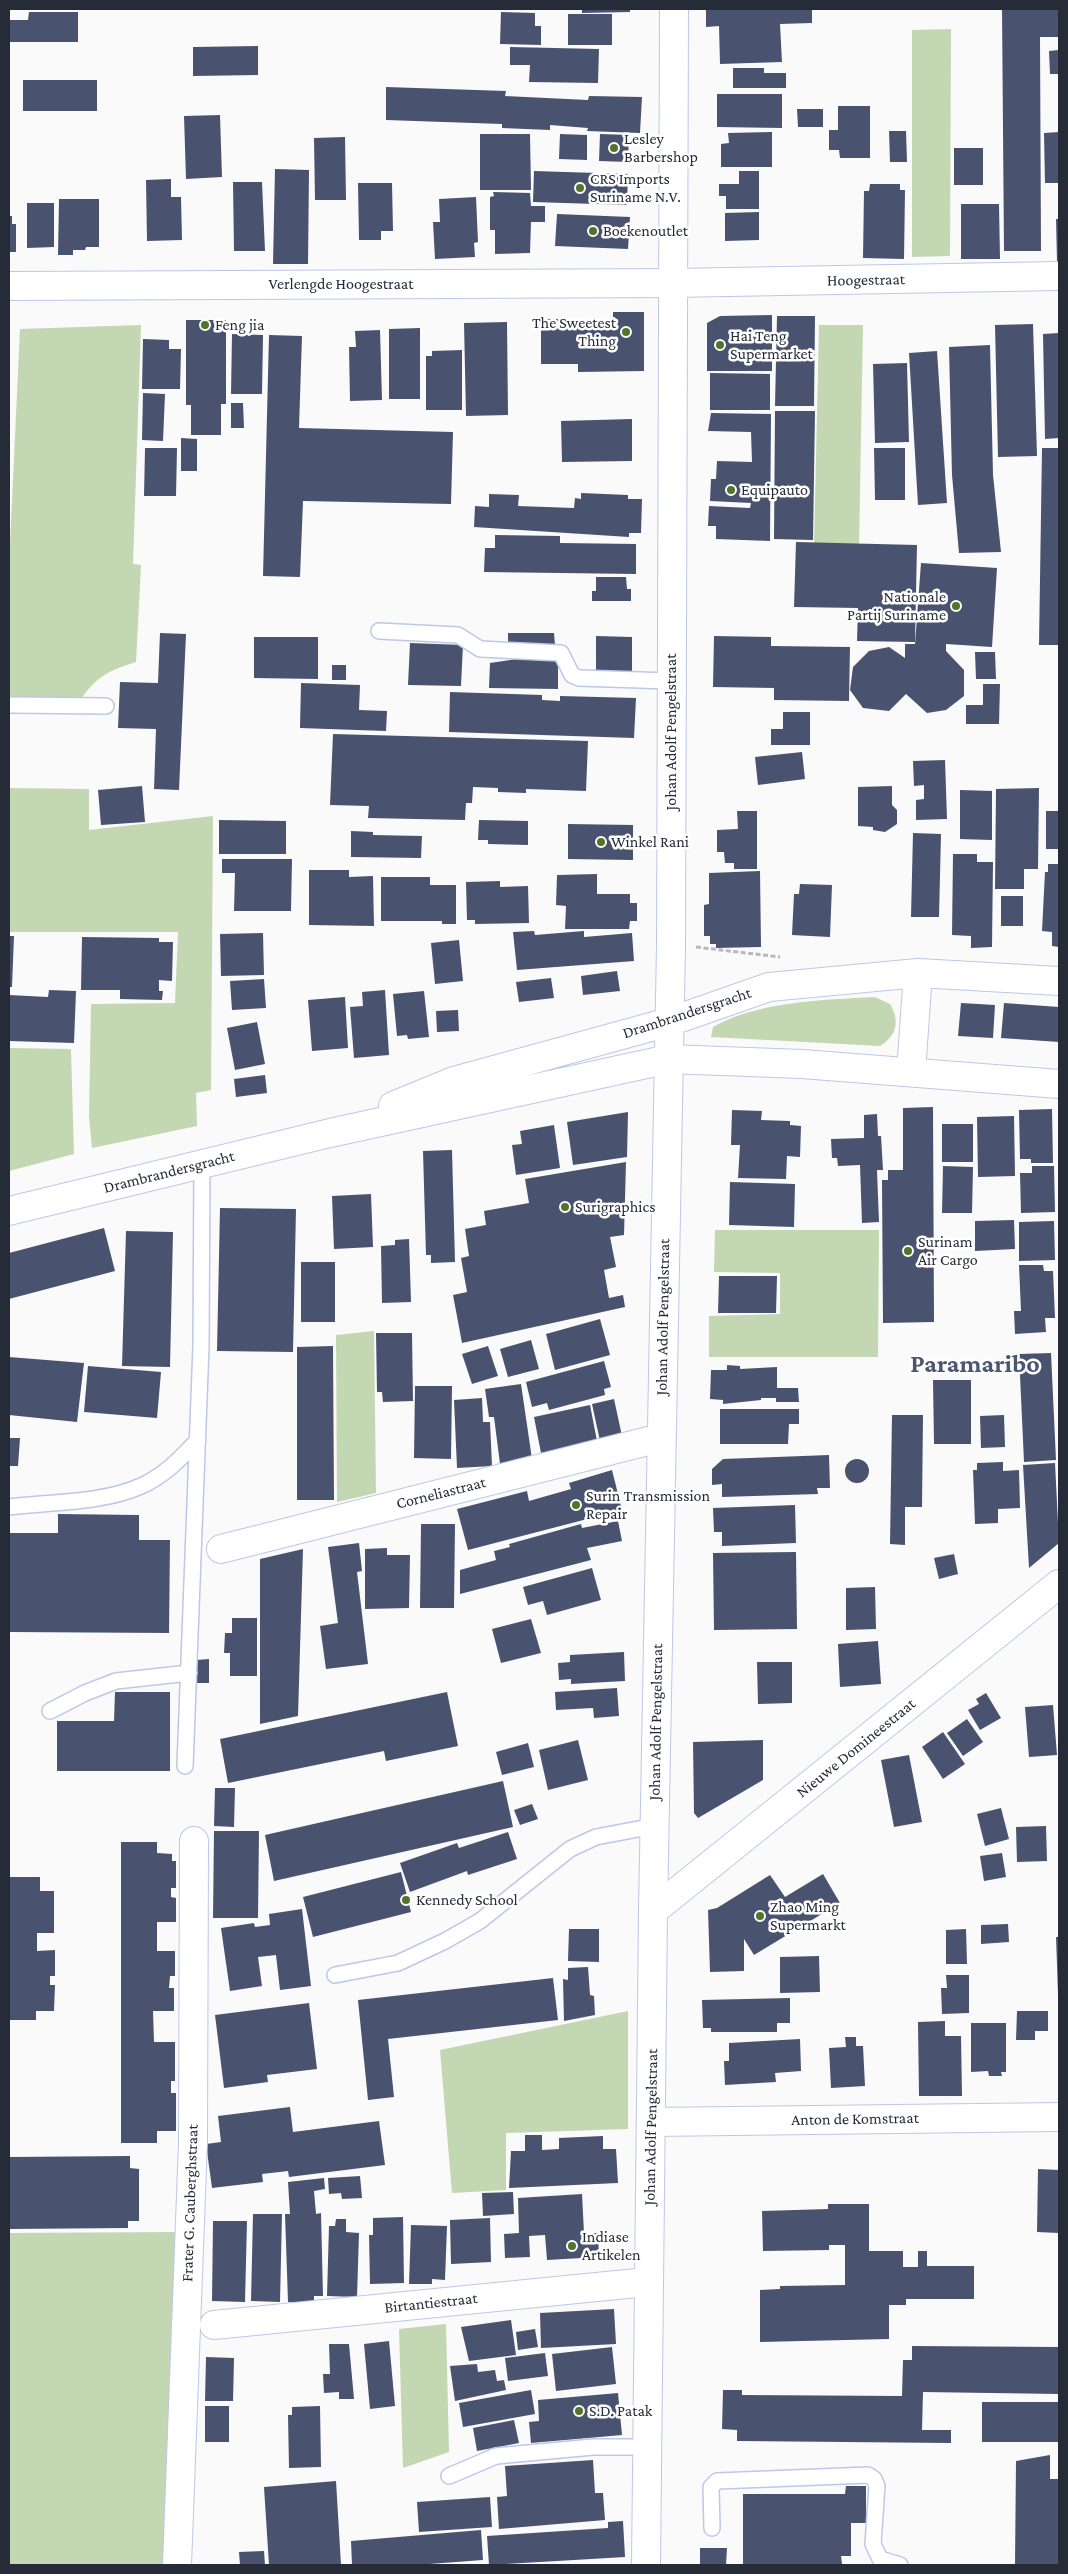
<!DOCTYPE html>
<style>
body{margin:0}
#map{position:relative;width:1068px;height:2574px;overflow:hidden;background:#fafafa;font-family:"Crimson Pro",serif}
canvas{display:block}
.frame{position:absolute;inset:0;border:10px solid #262b38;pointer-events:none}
</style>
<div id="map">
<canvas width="1068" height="2574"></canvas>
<div class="frame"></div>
</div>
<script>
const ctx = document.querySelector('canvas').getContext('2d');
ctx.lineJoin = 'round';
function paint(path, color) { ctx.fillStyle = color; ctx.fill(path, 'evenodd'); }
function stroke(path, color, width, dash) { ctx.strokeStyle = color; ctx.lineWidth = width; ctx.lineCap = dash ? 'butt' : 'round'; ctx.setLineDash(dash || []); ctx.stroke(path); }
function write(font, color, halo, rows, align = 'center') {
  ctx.font = font + ' "Crimson Pro",serif'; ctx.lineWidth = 5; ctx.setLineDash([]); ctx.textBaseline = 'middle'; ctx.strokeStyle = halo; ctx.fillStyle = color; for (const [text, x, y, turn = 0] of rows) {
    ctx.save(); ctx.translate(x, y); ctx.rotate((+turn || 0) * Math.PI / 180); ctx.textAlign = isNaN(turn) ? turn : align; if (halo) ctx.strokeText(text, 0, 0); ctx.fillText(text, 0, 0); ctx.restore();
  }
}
const green = new Path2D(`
 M951 29 950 256 912 257V30Z
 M141 325 133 564 141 565 136 662C107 671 96 677 79 702L9 701V565L20 329Z
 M819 325H863L859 546H814Z
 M9 788 89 789V830L213 816 211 1090 196 1093 197 1126 92 1148 89 1117 91 1004 175 1003 178 932H9Z
 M875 997 890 1004C900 1021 897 1036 880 1046L711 1037 713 1027C759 1001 823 1000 875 997Z
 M9 1048 71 1049 74 1154 9 1171Z
 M715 1230H879L878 1357H709V1316L780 1314V1273L714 1272Z
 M374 1331 376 1493 337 1502 336 1335Z
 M628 2011V2129L506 2133V2190L452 2193 440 2050Z
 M178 2232 167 2565H9V2233Z
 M446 2324 449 2452 403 2468 399 2329Z`);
const building = new Path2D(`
 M582 9H630V12L582 13Z
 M706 9H812V23L780 24 782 62 720 64 719 26 706 27Z
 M1002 9H1059V37H1040L1041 251H1004Z
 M29 12H78V42H9V20H28Z
 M501 12 535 13V26H541V45L500 44Z
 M568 14H612V45H568Z
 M258 46V75L193 76V47Z
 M510 47 599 49 598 83 529 82 530 65H510Z
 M1059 50V74H1050L1049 51Z
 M733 68H764V73H786V88H733Z
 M23 80H97V111H23Z
 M386 87 506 91 505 96 588 100 589 96 642 97 640 133 587 131 588 128 550 125V130L502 128V124L386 120Z
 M717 94H782V128L717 127Z
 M838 106H870V158H840L839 150H829V130H838Z
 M797 109H823V127H798Z
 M220 115 222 177 186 179 184 116Z
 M889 131H906L907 162H890Z
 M772 132V167H721V144L729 143 728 133Z
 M1059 132V183H1045L1044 133Z
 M480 134H530L531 190H480Z
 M560 134 587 135V160L559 159Z
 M600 134 629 135 628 162 599 161Z
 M345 137 346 200H315L314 138Z
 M954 148H983V185H954Z
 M275 169 309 170 308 264H273Z
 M534 171 628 174 627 205 533 202Z
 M739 171H759V209H726V196H719V184H739Z
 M171 179V197H181L182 240 147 241 146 180Z
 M233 182H262L265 251H234Z
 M358 183H392L393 231H381V240H359Z
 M870 184H900V190H905L904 259 863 258 864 191H869Z
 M493 192 530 193 531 206H545V222H531L530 253 495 254V230H490V197L494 196Z
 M476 197 478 242 474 243 475 257 435 259 433 222H440L439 199Z
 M59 199H99V247H86L85 250H73V255H58Z
 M27 203H54V247L27 248Z
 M961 204H999L1000 259H961Z
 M759 212V240L725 241V213Z
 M557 214 630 217 628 249 555 246Z
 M9 216H12V224H16V252H9Z
 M1056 219H1059V263H1057Z
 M613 312H644V371L578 372V364H541V319H575V323H613Z
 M772 315V371H707V323L720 316Z
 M777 316H815L814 406H775Z
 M186 320H226V404H221V435H191V405H186Z
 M507 322 508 415 466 416 464 323Z
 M1033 324 1037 456 998 457 995 325Z
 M420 328V399H389V329Z
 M380 330 382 400 350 401 349 347H356L355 331Z
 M1059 333V438L1045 439 1043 334Z
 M232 334 263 335 262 394H231Z
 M269 335 302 336 299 428 453 432 451 504 303 501 300 577 263 576Z
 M143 339 169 340V349H181L180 389H142Z
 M990 345 993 475 1001 552 959 553 952 475 949 347Z
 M462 350V410H426V356H432V351Z
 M937 351 947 503 918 505 909 353Z
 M907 363 909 442 875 443 873 364Z
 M710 373 770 374V410H710Z
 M143 393 165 394 163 441 142 440Z
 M231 403H243L244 428H231Z
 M775 411H815L813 540 774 539Z
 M711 413 771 414 770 541 716 539V526H708L709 506 750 508 751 503 710 501 711 479H716L717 461 752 462 751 432 708 431Z
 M632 419V461L562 462 561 421Z
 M181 438 197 439V471H181Z
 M145 448H177L176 496H144Z
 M874 448H905V500H875Z
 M1042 448H1059V645H1039Z
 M581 493 628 495V499H642L641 533H629V537L474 527 475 506 489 507V494L519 495 518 506 574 508 575 498 581 499Z
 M495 535 560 536V543L636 544V574L484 572 485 548H495Z
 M796 542 917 545 915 642 857 641 858 608 794 607Z
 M921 563 997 568 992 647 946 644V651L964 670V696L946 710 927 713 906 694 889 711 863 708 850 690 853 667 869 651 889 647 905 658V644H915Z
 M596 577H626L627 589H631V601H592V591H596Z
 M160 633 186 634 179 790 154 789 156 729 118 728 120 682 158 683Z
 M508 633H554L555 645 508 646Z
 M596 636 632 637V672L596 671Z
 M714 636 771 637V646L850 647 849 701 774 700V688L713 687Z
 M254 637H318V679L254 678Z
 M410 643 463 645 461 686 408 685Z
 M975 652H995L996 679H976Z
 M517 659 558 660V689L489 688 490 663Z
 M332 665H346V680H332Z
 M301 683 360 685 359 710 387 711 386 731 300 728Z
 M983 684H1000L999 724H966V705H983Z
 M450 692 542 695V700L560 701V696L636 698 634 738 449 732Z
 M783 712H810V745H771V729H783Z
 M333 734 588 741 586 791 526 789V793L498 792V788L473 787 472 803H466L465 820 368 818 369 806 330 805Z
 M802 752 805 779 758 785 755 757Z
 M945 760 947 819 916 820V800L924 799V785L914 786 913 761Z
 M142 786 145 822 101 825 98 790Z
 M892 786V805L897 810V824L885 832 873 830V827L858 826V787Z
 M1039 788 1038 869H1024V889H995L996 789Z
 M960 790 992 791V840L960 839Z
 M737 811H757V869H734V863H725L724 852H717V830L738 829Z
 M1046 811H1059V849H1046Z
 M219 820 286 821V854H219Z
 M479 820 528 821V845L488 844V840H478Z
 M568 824 633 825V860L568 859Z
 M351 831 373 832V835L422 836 421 858 351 857Z
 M913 833 941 834 939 917H911Z
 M953 854H977V862H993L992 947 971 948V936L952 935Z
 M222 859H292L291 911H234L235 873H222Z
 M1048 864H1059V947L1052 946V932L1042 931 1045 872H1048Z
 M309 870H349V877L373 876 374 926 309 925Z
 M760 871 761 947 716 948V944H710V936H704V905L709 904V873Z
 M597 874V894H630V903H637V921H630L629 929H565L566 906 556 905 557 875Z
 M381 877H430V885H456V924H442V921H381Z
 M500 881V887L528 886 529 923 475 924V920H467L466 882Z
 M800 884 832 885 830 937 792 935 794 894H799Z
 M1001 896H1023V926H1001Z
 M534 931 535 935 584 931V937L632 933 634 961 517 970 513 932Z
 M263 933 264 975 221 976 220 934Z
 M9 936H14L12 987H9Z
 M82 937 159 938V942H173L172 981 159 980V991H163L162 1000 120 999V990H81Z
 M459 940 463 981 435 984 431 943Z
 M617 971 620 991 583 995 581 976Z
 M551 978 554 998 519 1002 516 982Z
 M264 979 266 1008 232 1010 230 981Z
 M49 990 76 991 74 1043 9 1041V995L48 997Z
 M385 990 389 1055 354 1058 350 1007 363 1006 362 992Z
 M424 991 429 1037 408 1039 407 1035 397 1036 393 994Z
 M345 997 348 1048 312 1051 308 1000Z
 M961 1003 995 1005 993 1038 958 1036Z
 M1004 1003 1059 1007V1042L1001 1038Z
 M458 1010 459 1031 437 1032 436 1011Z
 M257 1022 265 1064 235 1070 227 1028Z
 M265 1075 267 1093 236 1097 234 1079Z
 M933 1107 934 1322 883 1323 882 1180H888V1170H903V1108Z
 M1052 1109 1053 1163H1031V1159H1020L1019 1110Z
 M732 1110 762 1111 761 1120 790 1121V1125L801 1126 800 1157 787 1156 786 1179 738 1178 740 1145H731Z
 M628 1112 627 1157 573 1165 567 1122Z
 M877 1114 878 1136H881L883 1170H877L879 1222 862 1223 860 1165 838 1166 837 1158H832L831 1139 864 1138V1115Z
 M1014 1116 1015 1176 978 1177 977 1117Z
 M942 1124H973V1162H942Z
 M554 1125 560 1168 516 1175 512 1145 522 1144 520 1131Z
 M452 1150 455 1262 431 1263V1255H426L423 1151Z
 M626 1162 624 1235 610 1237 616 1267 604 1270 609 1298 623 1295 625 1307 462 1343 453 1295 467 1292 461 1258 469 1256 465 1229 486 1225 484 1211 529 1203 525 1179Z
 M943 1166 973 1167 972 1213H942Z
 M1032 1166H1054L1055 1212 1021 1213 1020 1173H1032Z
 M730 1182 795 1184 794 1227 729 1225Z
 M371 1194 373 1247 334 1249 332 1196Z
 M220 1208 296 1209 293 1352 217 1351Z
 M1014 1220 1015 1249 975 1251V1221Z
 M1054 1221 1055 1260 1019 1261V1222Z
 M104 1228 115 1271 9 1299V1253Z
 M126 1231 173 1232 170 1367 122 1366Z
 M409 1239 411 1302 382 1303 381 1246 395 1245V1240Z
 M301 1262H335V1322H301Z
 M1019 1265H1043L1044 1271H1053L1055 1318H1045L1046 1332 1015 1334 1014 1311H1021Z
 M719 1276H777L776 1313H718Z
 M600 1319 610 1355 555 1370 546 1334Z
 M376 1333H412L413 1401 383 1402 382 1392H377Z
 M531 1340 539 1369 508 1377 500 1349Z
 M333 1346 334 1500H297V1347Z
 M488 1346 498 1376 472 1384 462 1354Z
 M1051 1353 1056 1460 1024 1462 1019 1354Z
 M9 1357 84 1363 77 1422 9 1415Z
 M604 1361 611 1387 604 1389 605 1395 549 1410 547 1403 532 1407 526 1382Z
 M727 1365 740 1366V1369L777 1367V1388H798L799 1402H776V1398H761V1400L723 1404V1400L710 1399 711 1370H727Z
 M88 1366 161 1372 157 1418 84 1412Z
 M933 1380H971V1444H934Z
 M521 1384 532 1459 500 1464 494 1417H489L485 1389Z
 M415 1386H452L451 1459 414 1458Z
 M482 1398 483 1422H490L492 1466 457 1468 454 1400Z
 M614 1399 622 1436 600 1441 592 1404Z
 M590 1405 597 1441 541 1453 534 1417Z
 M720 1409H799V1424H789L788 1444H720Z
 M892 1415H923L922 1507H905V1545L890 1544Z
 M1004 1415 1005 1447 981 1448 980 1416Z
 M9 1438H20L18 1466H9Z
 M829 1455 830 1488H817L818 1494 722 1497V1484L712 1485V1469L723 1459Z
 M845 1471a12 12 0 1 1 24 0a12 12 0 1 1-24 0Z
 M1003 1462V1471L1019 1470 1020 1508 998 1509V1523L975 1524 973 1470H977V1463Z
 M1055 1463 1059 1543 1029 1568 1023 1465Z
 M612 1470 622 1510 468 1550 457 1509 527 1491 529 1501 571 1489 569 1483Z
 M795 1505 796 1543 722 1546V1532H714L713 1508Z
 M58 1514 139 1515V1540H170L169 1633 9 1632V1533H58Z
 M618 1521 622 1541 587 1548 591 1560 460 1594V1570L496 1560 494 1551 510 1547 509 1544 581 1524 582 1528Z
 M421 1524H455L454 1608H420Z
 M359 1543 362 1571 357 1572 368 1664 326 1669 320 1626 338 1623 328 1547Z
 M387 1548V1555H410L409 1608 365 1609V1549Z
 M303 1549 298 1716 260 1724V1559Z
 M796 1552 797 1629 714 1630 713 1553Z
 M954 1554 958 1574 939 1579 934 1558Z
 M592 1568 601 1600 547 1615 543 1601 528 1605 523 1587Z
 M875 1587 876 1629 846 1630V1588Z
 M232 1618H257V1676H230V1653H224L225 1633H232Z
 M531 1619 541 1653 501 1663 492 1629Z
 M878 1641 881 1684 840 1687 838 1644Z
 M624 1652 625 1681 571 1684V1679L559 1680 558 1663 570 1662V1655Z
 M209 1659V1683H196V1660Z
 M757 1662H792V1703L758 1704Z
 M617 1688 619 1716 594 1718 593 1708 556 1710 555 1692Z
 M115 1692H170V1771H57V1721H114Z
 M447 1692 458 1746 386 1761 384 1751 228 1783 220 1739Z
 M986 1693 1001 1718 980 1730 968 1710 979 1704 976 1699Z
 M1053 1705 1057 1755 1029 1757 1025 1707Z
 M967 1719 983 1742 963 1756 947 1733Z
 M943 1732 965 1764 943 1779 922 1747Z
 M578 1740 588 1780 548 1790 539 1750Z
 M763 1740V1780L698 1818 694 1813 693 1742Z
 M528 1743 534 1767 502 1775 496 1752Z
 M909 1755 922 1822 894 1827 881 1760Z
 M503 1781 513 1827 274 1881 265 1835Z
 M215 1788H235L234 1827 214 1826Z
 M532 1804 538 1819 520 1825 514 1810Z
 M1001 1808 1009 1839 985 1846 977 1814Z
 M1046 1826 1047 1861 1017 1862 1016 1827Z
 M214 1831H259L258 1918H213Z
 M508 1832 517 1859 468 1875 467 1871 410 1892 400 1863 457 1843 459 1848Z
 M121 1842H157V1853L172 1854V1861H176V1888H171V1897L176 1898V1922H157V1951H175V1976H170L169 1988H174V2011H153L154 2042H175V2081H171V2093H176V2131H157V2143H121Z
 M1002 1853 1006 1877 984 1881 980 1856Z
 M401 1872 411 1912 313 1937 303 1897Z
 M823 1874 840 1903 754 1955 744 1939V1971L710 1972 708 1910 717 1908 770 1875 785 1897Z
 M9 1877H40V1891H54V1933H37V1951L55 1950V1976H50V1985H55L54 2011H36V2020H9Z
 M302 1909 311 1986 280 1990 276 1955 258 1957 262 1986 230 1991 221 1928 254 1923 255 1927 270 1925 269 1914Z
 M1008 1924 1009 1942 981 1944V1925Z
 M569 1929H599V1962L568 1961Z
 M966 1929 967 1964H946V1930Z
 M1056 1937H1059V1994H1058Z
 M819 1956 820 1992 780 1993V1957Z
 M588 1967 590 1995 594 1996 595 2015 564 2021 563 1979 568 1980V1968Z
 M946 1975H969V2013L942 2014 941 1988H947Z
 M553 1978 558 2020 388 2039 394 2097 368 2100 358 2000Z
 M790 1998V2023H777V2032H711V2028H703L702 2000Z
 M309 2003 317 2069 267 2075 268 2082 224 2088 215 2015Z
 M1017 2011H1048V2031H1035V2040H1016Z
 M945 2021V2036H961L962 2096H919L918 2022Z
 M971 2023H1006V2072H1001L1002 2076H989L988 2071 971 2072Z
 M845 2037H856V2046H863L865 2086 831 2088 829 2048 846 2047Z
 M800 2039 801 2071 775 2073 776 2082 725 2085 724 2061H729V2043Z
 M290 2107 293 2132 379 2121 385 2165 289 2177 288 2171 262 2174 263 2182 212 2188 206 2144 221 2142 218 2116Z
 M525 2135H542V2150L559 2149V2138L603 2136V2149H616L618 2183 509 2188 511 2151H525Z
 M130 2156V2168L139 2169V2221H128V2228L9 2229V2157Z
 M1038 2169 1059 2170V2233L1037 2232Z
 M360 2176 362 2198 342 2199 341 2193 329 2194 328 2178Z
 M324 2178 325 2189 314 2191 316 2214 321 2213 323 2296H314V2302H288L285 2214H290L288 2182Z
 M513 2192 514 2214 483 2216 482 2193Z
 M582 2194 584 2233H598L599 2257 547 2260 545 2235 529 2236 530 2257 505 2258 504 2234 519 2233 518 2198Z
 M828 2204H869V2251H903V2267H918V2251H927V2266H974V2299H906V2305H889V2339L760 2342V2290L780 2289V2286L845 2285V2245H829V2250L763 2251 762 2211 828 2209Z
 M253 2214H282L280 2302 251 2301Z
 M403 2217 404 2283 370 2284 369 2235H373V2218Z
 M490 2218 491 2262 451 2264 450 2220Z
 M336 2219H346V2232L359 2233 357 2297 327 2296 329 2226H335Z
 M213 2221H247L245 2302 212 2301Z
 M411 2225 447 2226 445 2280 432 2279V2284H409Z
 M614 2309 616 2344 541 2348 540 2313Z
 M511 2320 516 2355 469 2361 461 2327Z
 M535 2329 538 2347 518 2350 516 2332Z
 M389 2341 395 2406 370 2409 364 2344Z
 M329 2344H349L354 2399H339V2392L324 2393 323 2374H330Z
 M912 2346 1059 2347V2394L923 2392 922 2430H951V2443L737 2441V2430L722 2429 723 2390H742V2395L902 2396 903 2360H912Z
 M612 2347 616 2384 556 2391 552 2354Z
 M545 2353 548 2376 508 2381 505 2358Z
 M206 2357 234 2358 233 2401H205Z
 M477 2364 478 2372 495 2370 497 2381 504 2380 506 2390 455 2401 450 2366Z
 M531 2390 535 2414 463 2427 459 2403Z
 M618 2393 622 2435 531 2443 529 2422 539 2421 538 2400Z
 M982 2402H1059V2442H982Z
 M205 2406H229V2442H205Z
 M320 2406 321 2467 289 2468 288 2415H292V2407Z
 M514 2420 519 2443 477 2451 473 2428Z
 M1050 2455V2479H1059V2565H1015L1016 2461Z
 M593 2460 595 2493H603L605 2520 499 2529 497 2497 507 2496 505 2466Z
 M336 2481 341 2565H269L264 2487Z
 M846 2486H866V2523H851V2556H841L842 2564 743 2565V2494H845Z
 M490 2497 492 2527 419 2532 417 2502Z
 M623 2521 625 2557 489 2565 487 2536 608 2528V2522Z
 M481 2530 483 2560 416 2565H352L351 2541Z
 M700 2548H727L726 2565H700Z
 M264 2551 265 2565H240L239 2552Z`);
const path = new Path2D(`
 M696 947 780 957`);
const lane = new Path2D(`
 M379 631 458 635 480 649 561 653 572 675 579 678 670 681
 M9 705 106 706
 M9 1507C50 1502 104 1503 141 1486 164 1476 181 1458 198 1440
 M50 1711 85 1693 116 1681 189 1673
 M185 1766 201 1346 202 1164
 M335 1975 398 1963 445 1941 480 1921 570 1849 596 1837 654 1826
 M449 2476 496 2456 593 2447H646
 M712 2528 711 2487 717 2481 868 2475 874 2479 877 2486 873 2544 880 2559 900 2565`);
const street = new Path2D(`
 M9 286 673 283 1059 276
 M911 1072 918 973
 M393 1106 454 1081 669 1022 769 987 918 973 1059 981
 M9 1211 330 1133 669 1059 802 1064 1059 1084
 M221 1549 660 1438
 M653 1911 1059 1584
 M652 2122 1059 2117
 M214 2325 647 2282
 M177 2565 193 2142 194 1841`);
const secondary = new Path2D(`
 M646 2565 653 1911 671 945 674 9`);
const markers = [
 [614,148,5,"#51732a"],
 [580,188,5,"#51732a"],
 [593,231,5,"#51732a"],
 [205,325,5,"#51732a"],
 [626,332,5,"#51732a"],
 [720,345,5,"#51732a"],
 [731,490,5,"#51732a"],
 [956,606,5,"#51732a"],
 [601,842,5,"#51732a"],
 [565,1207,5,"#51732a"],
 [908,1251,5,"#51732a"],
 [576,1505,5,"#51732a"],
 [406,1900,5,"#51732a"],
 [760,1916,5,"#51732a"],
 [572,2246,5,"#51732a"],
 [579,2411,5,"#51732a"]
];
const poiNames = [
 ["Lesley",624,139],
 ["Barbershop",624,157],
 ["CRS Imports",590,179],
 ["Suriname N.V.",590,197],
 ["Boekenoutlet",603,231],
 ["The Sweetest",616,323,"right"],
 ["Thing",616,341,"right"],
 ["Feng jia",215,325],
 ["Hai Teng",730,336],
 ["Supermarket",730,354],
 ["Equipauto",741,490],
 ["Nationale",946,597,"right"],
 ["Partij Suriname",946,615,"right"],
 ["Winkel Rani",611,842],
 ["Surigraphics",575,1207],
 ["Surinam",918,1242],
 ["Air Cargo",918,1260],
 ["Surin Transmission",586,1496],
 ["Repair",586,1514],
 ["Kennedy School",416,1900],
 ["Zhao Ming",770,1907],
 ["Supermarkt",770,1925],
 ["Indiase",582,2237],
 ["Artikelen",582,2255],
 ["S.D. Patak",589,2411]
];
const streetNames = [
 ["Hoogestraat",866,280,-1],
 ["Verlengde Hoogestraat",341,284],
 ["Johan Adolf Pengelstraat",671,732,-90],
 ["Drambrandersgracht",687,1013,-18],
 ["Drambrandersgracht",169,1172,-14],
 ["Johan Adolf Pengelstraat",663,1317,-89],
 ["Corneliastraat",441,1493,-14],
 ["Johan Adolf Pengelstraat",656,1722,-89],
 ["Nieuwe Domineestraat",856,1748,-39],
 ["Anton de Komstraat",855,2119,-1],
 ["Johan Adolf Pengelstraat",651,2127,-89],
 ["Frater G. Cauberghstraat",190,2203,-88],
 ["Birtantiestraat",431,2303,-6]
];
const townNames = [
 ["Paramaribo",975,1364]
];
paint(green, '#c3d7b2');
paint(building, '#49536f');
stroke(lane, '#bcc8e9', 18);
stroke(street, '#bcc8e9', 30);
stroke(secondary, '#bcc8e9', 30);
stroke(path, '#b7b8bd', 3, [5, 2.5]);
stroke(lane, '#fff', 15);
stroke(street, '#fff', 28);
stroke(secondary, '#fff', 28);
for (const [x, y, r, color] of markers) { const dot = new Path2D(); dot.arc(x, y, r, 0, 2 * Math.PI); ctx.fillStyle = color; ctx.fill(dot); stroke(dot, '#fff', 2); }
write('16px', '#262b38', '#fff', poiNames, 'left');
write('16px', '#262b38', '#fff', streetNames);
write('bold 26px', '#4c5673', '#fff', townNames);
</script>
